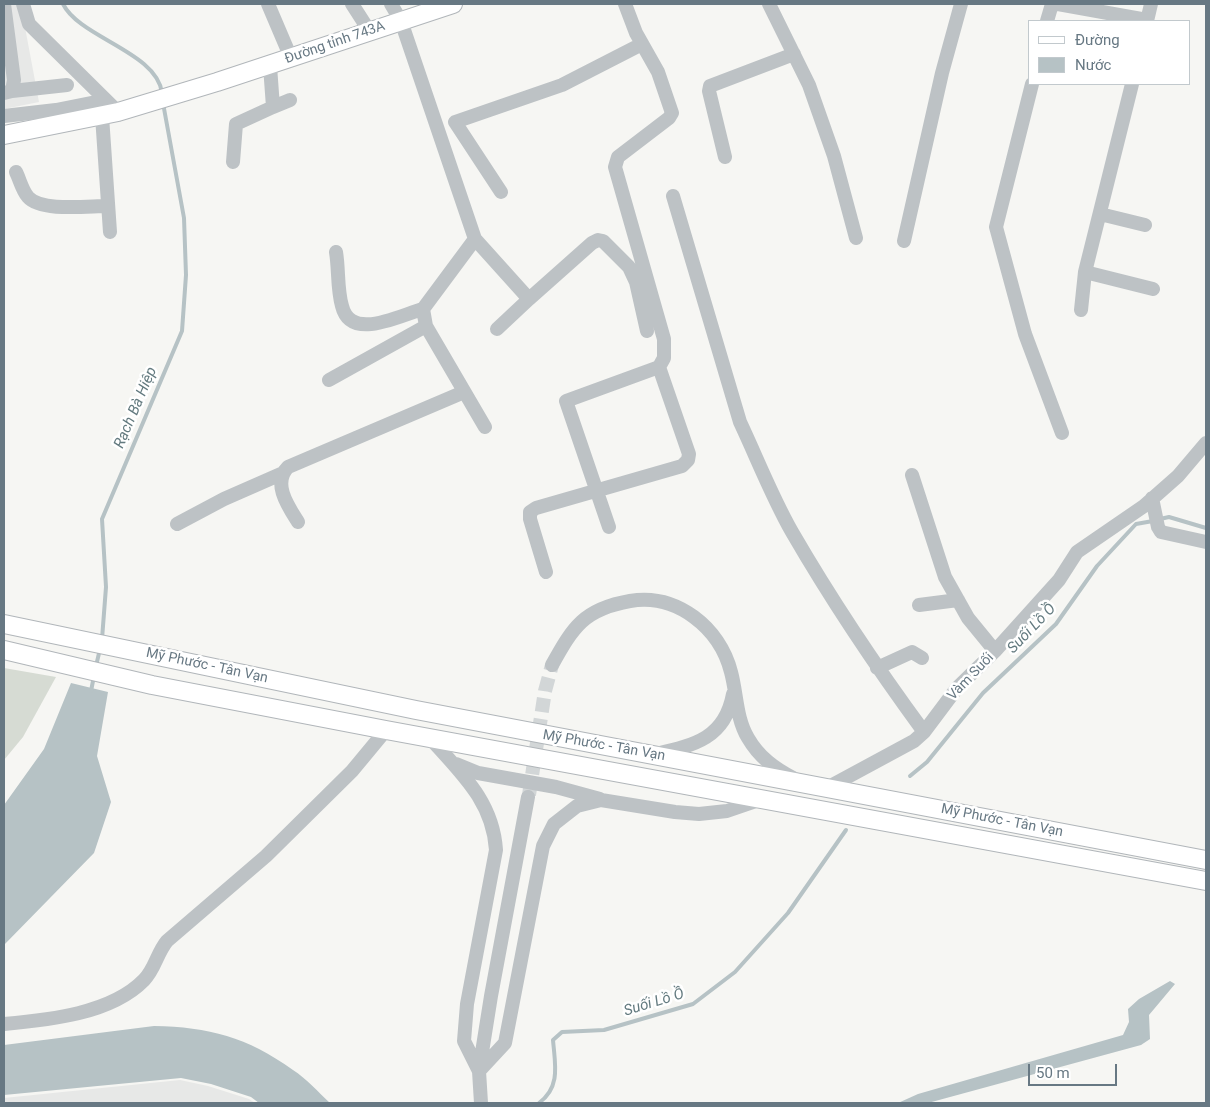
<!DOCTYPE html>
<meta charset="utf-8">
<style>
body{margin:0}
#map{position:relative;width:1210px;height:1107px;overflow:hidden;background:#f6f6f3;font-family:Roboto,sans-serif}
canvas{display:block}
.frame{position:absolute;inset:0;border:5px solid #677883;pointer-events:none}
.legend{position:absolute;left:1028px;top:20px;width:162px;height:65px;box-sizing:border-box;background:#fff;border:1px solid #c2c9cd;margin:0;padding:6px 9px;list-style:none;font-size:15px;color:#677883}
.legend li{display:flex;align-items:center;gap:10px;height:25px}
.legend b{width:25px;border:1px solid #c2c9cd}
.scale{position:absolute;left:1028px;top:1064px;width:89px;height:22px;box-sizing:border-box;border:2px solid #677883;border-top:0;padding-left:6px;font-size:15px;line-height:18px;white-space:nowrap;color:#677883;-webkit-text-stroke:4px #fff;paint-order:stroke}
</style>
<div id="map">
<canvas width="1210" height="1107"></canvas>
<div class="frame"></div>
<ul class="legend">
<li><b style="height:6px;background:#fff"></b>Đường</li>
<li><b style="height:14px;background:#b6c2c5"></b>Nước</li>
</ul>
<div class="scale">50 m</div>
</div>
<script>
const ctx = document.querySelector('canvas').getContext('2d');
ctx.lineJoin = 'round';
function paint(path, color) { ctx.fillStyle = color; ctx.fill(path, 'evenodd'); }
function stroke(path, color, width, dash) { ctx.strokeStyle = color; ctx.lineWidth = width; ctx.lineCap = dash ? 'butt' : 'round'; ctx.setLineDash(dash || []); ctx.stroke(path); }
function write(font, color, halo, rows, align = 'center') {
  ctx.font = font + ' Roboto,sans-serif'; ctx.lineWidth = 5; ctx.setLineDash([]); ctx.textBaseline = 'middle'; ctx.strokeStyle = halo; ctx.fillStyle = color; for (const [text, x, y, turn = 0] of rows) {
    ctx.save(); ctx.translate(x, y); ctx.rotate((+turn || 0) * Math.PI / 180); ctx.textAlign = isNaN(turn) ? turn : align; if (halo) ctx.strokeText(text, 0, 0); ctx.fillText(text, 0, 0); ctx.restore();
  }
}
const built = new Path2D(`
 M4 4H16L24 22 39 102 4 109Z
 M180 1080 208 1086 249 1099 255 1103H4V1098Z`);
const green = new Path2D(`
 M4 668 56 677 23 737 4 760Z`);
const water = new Path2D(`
 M71 683 108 692 97 756 111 802 94 853 4 945V805L44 749Z
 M1170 981 1175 984 1149 1015 1150 1039 1141 1045 928 1103H898L918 1094 1123 1035 1129 1022 1128 1009 1139 999Z
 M154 1026C209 1027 247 1037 293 1070 307 1079 318 1092 330 1103H259L251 1097 211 1084 181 1078 4 1095V1045Z`);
const stream = new Path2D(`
 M63 4C80 38 157 52 162 93
 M1160 519 1169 517 1206 528
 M102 639 106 587 102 519 182 331 186 275 184 218 163 103
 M96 666 100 649
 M91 691 94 676
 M910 776 927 762 983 693 1056 624 1097 566 1136 524 1153 521
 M539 1103C561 1087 555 1064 553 1040L562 1032 604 1030 693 1004 735 972 788 913 846 830`);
const minorTunnel = new Path2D(`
 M529 795 545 691 552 665`);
const minor = new Path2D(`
 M23 4 29 24 118 112
 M268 4 291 58
 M352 4 370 32
 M391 4 401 21 475 239 423 309 426 326 485 427
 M769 4 809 85 834 156 856 238
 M1058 4 1147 20
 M1047 21 1052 4
 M1147 21 1151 4
 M1032 84 996 227 1025 334 1062 433
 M12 91 67 85
 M4 93 12 91 14 80 4 4
 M273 107 290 100
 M4 116 56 110 106 100
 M102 116 110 232
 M725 157 709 91 710 86 794 54
 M233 162 236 124 273 107 270 66
 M16 172C20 180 22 190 28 197 41 212 88 206 107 206
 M501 192 455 122 562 85 642 44
 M673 196 740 422C757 458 772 497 792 532 832 601 877 668 924 732
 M1100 214 1145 225
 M475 239 529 299 592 243 598 240 603 241 629 267 636 282 647 331
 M904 241 942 73 961 4
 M336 252C339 270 337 289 342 306 351 342 400 315 423 309
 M1085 272 1153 289
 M1081 310 1085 272 1132 84
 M497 329 529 299
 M329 380 426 326
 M912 475 945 577 968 618 995 651
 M1152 498 1158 527 1161 532 1206 542
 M298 522C288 506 272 483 288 467L464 392
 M177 524 224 499 281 474
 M609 527 566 401 659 367 664 358V339L615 167 618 157 669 118 672 113 658 72 636 33 625 4
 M546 572 530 519V512L536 508 682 466 688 460 689 454 659 367
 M919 605 958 600
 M552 665C573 627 584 609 630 601 677 593 720 628 731 672 737 694 736 718 748 738 759 757 774 768 793 778
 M877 668 912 652 922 658
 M430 738C461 773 493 801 496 850L467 1004 464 1041 479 1071
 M656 754C695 745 725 738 733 694
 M456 764 478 773 556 787 600 799
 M827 788 914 741 924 732 957 688 995 651 1059 580 1077 552 1144 506 1178 476 1206 443
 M4 1024C48 1020 111 1014 144 980 155 969 157 953 167 941L266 856 352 771 386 730
 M479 1071 505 1043 543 846 554 824 577 806 601 800 675 812 699 814 727 811 762 799
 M481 1103 479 1071 491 996 528 797`);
const major = new Path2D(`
 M4 135 118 112 217 82 453 4
 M4 624 416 710 1206 860
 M4 650 152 685 386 730 1206 881`);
const streetNames = [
 ["Đường tỉnh 743A",335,43,-19],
 ["Mỹ Phước - Tân Vạn",207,666,12],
 ["Vàm Suối",971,677,-46],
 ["Mỹ Phước - Tân Vạn",604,746,10],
 ["Mỹ Phước - Tân Vạn",1002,821,11]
];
const waterNames = [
 ["Rạch Bà Hiệp",136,408,-67],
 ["Suối Lồ Ồ",1032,629,-46],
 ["Suối Lồ Ồ",654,1003,-17]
];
paint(built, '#e7e8e7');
paint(green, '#d6dbd3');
paint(water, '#b6c2c5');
stroke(stream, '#b6c2c5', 4);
stroke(minorTunnel, '#d2d6d7', 14, [14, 7]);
stroke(major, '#b1b6ba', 20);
stroke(minor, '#bdc2c5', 14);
stroke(major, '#fff', 18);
write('14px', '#677883', '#fff', streetNames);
write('italic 15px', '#637a7f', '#fff', waterNames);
</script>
